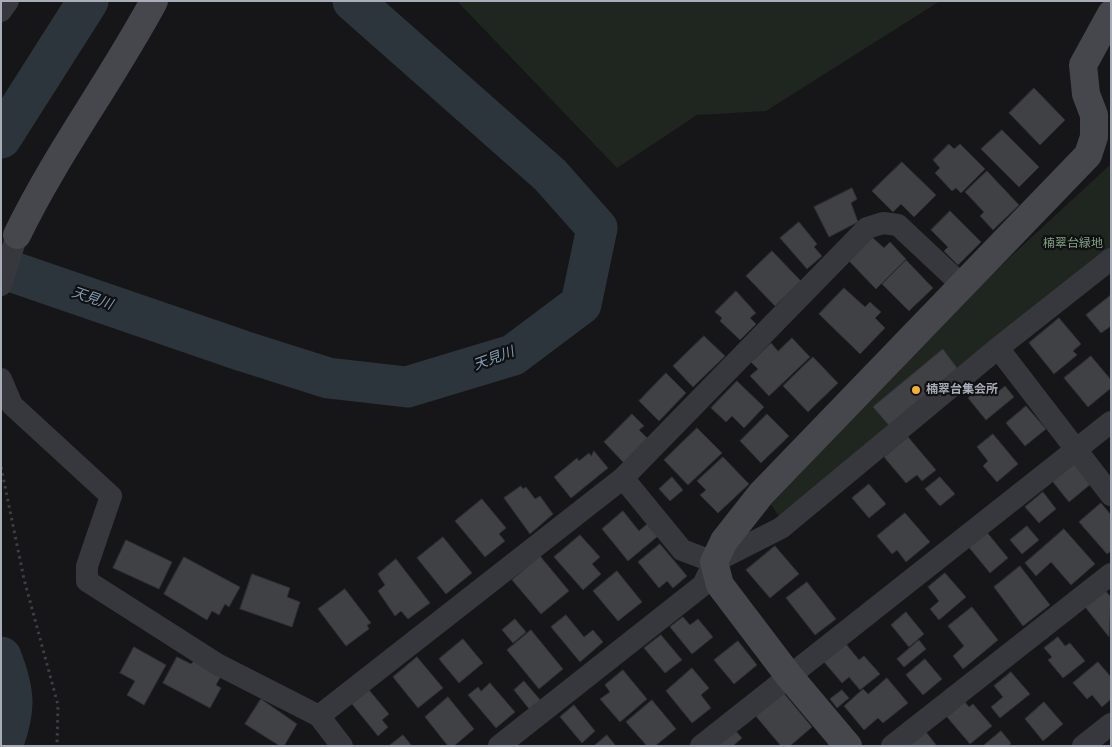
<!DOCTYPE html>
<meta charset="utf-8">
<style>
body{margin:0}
#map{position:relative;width:1112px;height:747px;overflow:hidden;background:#161618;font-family:"Varela Round",sans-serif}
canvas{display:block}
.frame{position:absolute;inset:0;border:2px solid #a8adb8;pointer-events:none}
</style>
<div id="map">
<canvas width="1112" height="747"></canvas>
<div class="frame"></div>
</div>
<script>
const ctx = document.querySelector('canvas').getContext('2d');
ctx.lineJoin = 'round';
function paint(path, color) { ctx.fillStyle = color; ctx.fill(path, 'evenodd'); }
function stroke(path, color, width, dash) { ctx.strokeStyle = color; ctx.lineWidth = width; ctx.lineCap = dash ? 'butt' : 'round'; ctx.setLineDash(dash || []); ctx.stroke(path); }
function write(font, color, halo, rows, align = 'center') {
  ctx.font = font + ' "Varela Round","Noto Sans JP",sans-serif'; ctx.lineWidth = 4.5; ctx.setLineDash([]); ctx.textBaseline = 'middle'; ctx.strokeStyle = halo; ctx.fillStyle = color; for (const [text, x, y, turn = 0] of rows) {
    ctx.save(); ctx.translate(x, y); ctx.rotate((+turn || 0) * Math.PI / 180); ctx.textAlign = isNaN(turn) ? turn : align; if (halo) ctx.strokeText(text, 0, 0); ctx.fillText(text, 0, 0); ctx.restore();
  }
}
const green = new Path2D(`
 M457 1H940L766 111 697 115 617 168Z
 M1111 164V258L789 512 778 515 771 504 970 294Z`);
const river = new Path2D(`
 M1 138 88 1
 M1 268 243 351 328 378 407 387 513 355 581 304 597 228 550 175 353 1
 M1 657C15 693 16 709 2 746`);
const building = new Path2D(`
 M1034 88 1065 120 1040 145 1009 113Z
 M1002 130 1039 167 1019 187 981 149Z
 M949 144 954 149 960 144 985 169 961 193 956 188 952 191 935 173 940 168 933 160Z
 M902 162 936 195 914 217 901 204 893 212 872 191Z
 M987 171 1019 205 993 230 980 216 984 212 965 192Z
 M852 188 857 199 851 203 858 222 829 237 814 207Z
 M950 211 981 242 958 265 944 251 948 247 931 230Z
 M799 222 817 244 814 247 822 256 807 269 780 238Z
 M872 237 884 248 890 242 906 259 876 289 849 261Z
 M772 251 801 281 775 306 746 276Z
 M906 260 933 288 909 311 882 284Z
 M844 288 865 307 870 302 881 312 875 318 885 328 860 354 819 314Z
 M736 291 756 313 750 318 756 324 740 340 720 321 722 318 715 312Z
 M1111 295V326L1101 333 1086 315Z
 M1059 318 1081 344 1073 351 1077 355 1054 374 1029 343Z
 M704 336 725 356 693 387 673 366Z
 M792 338 810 357 769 396 750 376 758 369 751 362 771 343 778 351Z
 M943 349 960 372 892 429 873 407Z
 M1091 356 1111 380V388L1088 407 1064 378Z
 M813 357 838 383 808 412 783 386Z
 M666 373 686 393 659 421 639 401Z
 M737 381 764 407 744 428 732 416 726 422 711 408Z
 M989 381 998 392 1005 386 1014 397 986 420 968 398Z
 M1026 406 1046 429 1025 446 1006 423Z
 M632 414 644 426 639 430 648 439 624 463 604 442Z
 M767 414 789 436 761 463 740 441Z
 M697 428 722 453 688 485 664 460Z
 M993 434 1018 464 997 482 983 466 988 461 977 447Z
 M908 437 936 470 922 481 917 475 906 483 884 457Z
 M594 451 608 468 571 498 554 477 577 458 579 461 589 453 591 456Z
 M723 457 749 484 718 513 700 495 706 490 697 481Z
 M1071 459 1092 483 1069 502 1049 477Z
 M672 477 683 490 670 501 659 489Z
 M940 477 955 494 940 506 925 489Z
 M869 484 886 504 869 518 852 498Z
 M521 486 523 489 526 487 535 499 540 496 553 514 530 534 504 498Z
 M1043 492 1056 509 1039 523 1025 507Z
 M482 499 506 528 499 534 505 541 485 557 455 521Z
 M1101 503 1111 515V551L1107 554 1079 522Z
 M623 511 639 531 647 524 658 536 628 561 602 529Z
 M905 513 930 542 906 562 897 550 892 554 877 536Z
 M1027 526 1039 540 1022 554 1010 540Z
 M1064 529 1095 564 1071 585 1051 562 1036 576 1025 563Z
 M985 530 1008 558 990 573 967 545Z
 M580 535 600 557 592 564 601 574 583 590 554 557Z
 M443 537 472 573 446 594 417 558Z
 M126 540 172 562 159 589 113 568Z
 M660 544 687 576 673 588 667 581 659 588 638 562Z
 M775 546 799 574 770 598 746 570Z
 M540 556 569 591 541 614 512 580Z
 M184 557 240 587 229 607 225 604 219 615 212 611 207 620 164 594Z
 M396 559 430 603 408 619 401 611 395 616 378 591 385 585 378 574Z
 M1020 566 1050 605 1023 626 994 587Z
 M617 571 642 602 618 621 593 591Z
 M945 573 966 597 939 620 930 609 939 601 928 587Z
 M252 574 290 588 287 597 300 602 292 627 240 609Z
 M807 582 836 619 815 635 786 598Z
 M1102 587 1111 597 1109 637 1082 603Z
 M345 589 371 623 367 625 369 629 346 646 318 609Z
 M972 607 998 640 963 669 953 656 964 646 948 626Z
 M906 612 924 634 909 647 891 625Z
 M566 615 584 637 593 630 603 642 580 662 551 627Z
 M683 617 690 625 698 619 713 637 692 654 670 627Z
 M515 619 526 632 513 643 502 630Z
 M531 630 563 669 539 689 507 650Z
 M661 635 682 660 665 673 644 648Z
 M1058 637 1065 646 1070 643 1085 661 1063 678 1048 660 1052 657 1044 648Z
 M463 639 483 663 459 683 439 659Z
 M919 640 926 649 904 667 897 659Z
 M738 641 757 665 734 684 714 660Z
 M846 644 859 660 864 656 880 674 860 690 849 677 842 683 824 662Z
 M134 647 166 665 144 705 127 695 135 681 120 673Z
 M177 657 191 664 194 661 221 676 216 685 221 688 210 708 163 683Z
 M417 657 443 688 418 708 393 677Z
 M925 659 942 679 923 695 906 675Z
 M1098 662 1111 677V699L1102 707 1092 695 1087 699 1073 683Z
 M692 668 709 688 701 695 711 708 692 723 666 691Z
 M623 670 647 699 620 722 600 699 610 692 605 685Z
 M1011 672 1030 694 1000 718 991 707 1003 697 994 686Z
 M887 678 908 703 883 723 878 718 864 730 844 706 863 689 868 694Z
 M524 681 541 701 530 710 514 690Z
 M490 683 515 712 496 728 468 695 478 687 481 691Z
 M369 690 389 714 382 720 388 727 378 736 352 704Z
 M842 690 849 698 837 708 830 699Z
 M782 691 812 727 790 746H781L754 714Z
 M448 697 474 729 454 746H448L425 717Z
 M261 699 297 724 284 746H280L245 724Z
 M652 700 676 729 655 746H647L626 722Z
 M965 702 969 707 973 704 992 726 970 744 947 717Z
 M1044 702 1063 724 1043 741 1025 719Z
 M574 705 595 731 582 743 560 717Z
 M733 728 742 738 733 746H720L716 742Z
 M1001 731 1011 743 1009 746H983Z
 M926 732 937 746H909Z
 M403 735 412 746H389Z
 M607 735 616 746H594Z`);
const path = new Path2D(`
 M1 467 24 579 58 705 57 746`);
const street = new Path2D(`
 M1 11 8 1
 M1 285 17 235
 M998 348 1111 495
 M1 379 12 405 111 496 87 566V581L217 664 319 716 342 746
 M623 478 682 550 714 562
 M319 716 623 478 867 228 883 223 898 225 962 285
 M499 746 703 585 714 562 781 528 998 348 1111 259
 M701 746 1111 422
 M892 746 1111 574
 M1083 746 1111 724`);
const secondary = new Path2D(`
 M17 235C56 154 111 81 154 1
 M848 746 789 676 720 585 714 562 724 541 761 494 1088 155 1094 137V115L1086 94 1083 65 1111 14`);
const markers = [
 [916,390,5,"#f2b134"]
];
const parkNames = [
 ["楠翠台緑地",1073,244]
];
const poiNames = [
 ["楠翠台集会所",926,390]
];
const waterNames = [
 ["天見川",92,299,19],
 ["天見川",494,359,-20]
];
paint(green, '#1e261f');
stroke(river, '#2c353c', 41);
paint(building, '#404145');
stroke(building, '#303034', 1);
stroke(path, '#3d3f44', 3, [2.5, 4]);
stroke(street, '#37383d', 22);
stroke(secondary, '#45474d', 28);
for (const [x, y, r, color] of markers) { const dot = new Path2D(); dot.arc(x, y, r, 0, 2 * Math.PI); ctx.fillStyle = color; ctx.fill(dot); stroke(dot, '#111113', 2); }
write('12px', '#7fa381', '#111113', parkNames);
write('bold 12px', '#a8adb8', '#111113', poiNames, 'left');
write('italic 14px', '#7f9bb3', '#111113', waterNames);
</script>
